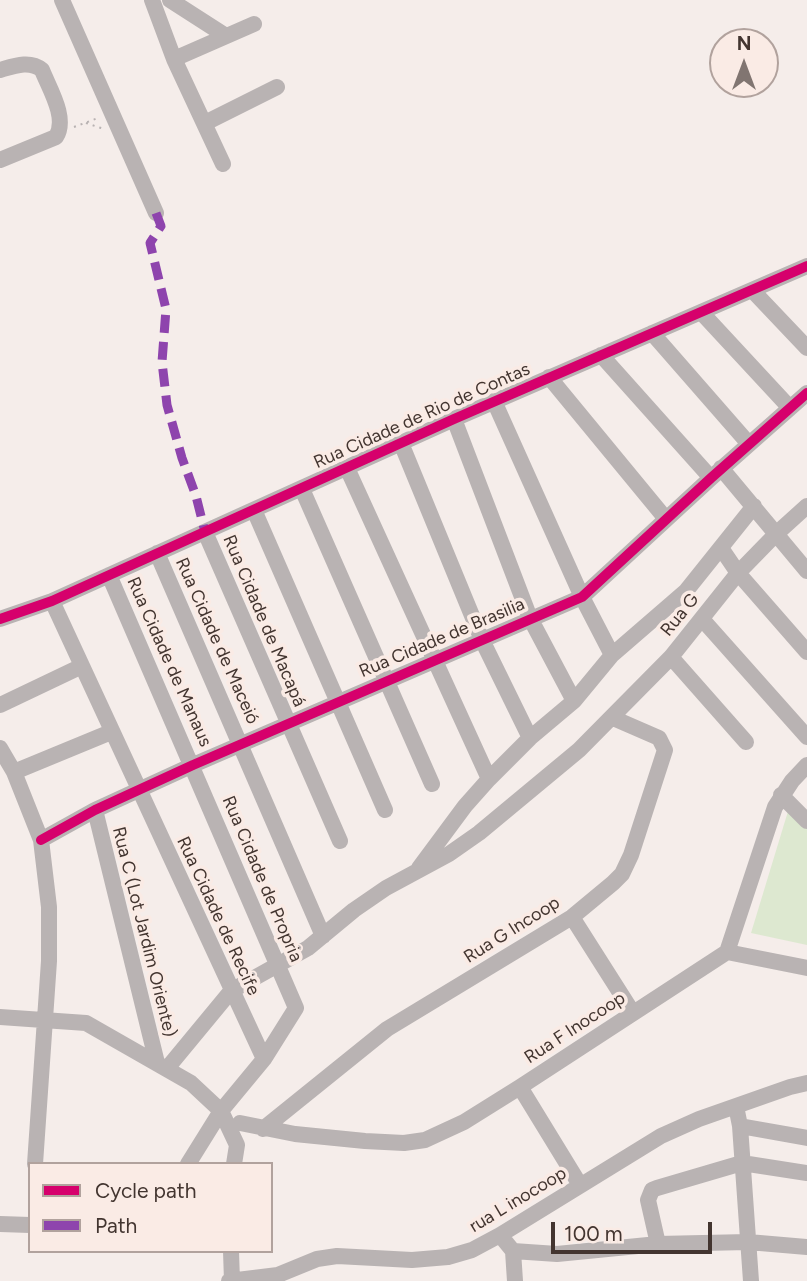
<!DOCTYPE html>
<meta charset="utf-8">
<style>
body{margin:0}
#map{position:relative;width:807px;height:1281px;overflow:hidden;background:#f5edea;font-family:Figtree,sans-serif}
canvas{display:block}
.legend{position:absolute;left:28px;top:1162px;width:245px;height:91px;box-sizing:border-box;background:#faebe5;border:2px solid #b1a29d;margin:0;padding:9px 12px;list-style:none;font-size:21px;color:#433530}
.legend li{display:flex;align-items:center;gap:14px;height:35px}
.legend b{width:35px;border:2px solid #b1a29d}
.north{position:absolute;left:709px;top:28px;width:70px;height:70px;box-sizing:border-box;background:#faebe5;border:2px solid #b1a29d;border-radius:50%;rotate:0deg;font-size:19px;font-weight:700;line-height:28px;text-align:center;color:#433530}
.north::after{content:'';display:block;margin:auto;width:24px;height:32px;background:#817571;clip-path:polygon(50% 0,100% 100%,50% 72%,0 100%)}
.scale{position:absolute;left:551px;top:1222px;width:161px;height:32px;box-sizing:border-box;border:4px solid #433530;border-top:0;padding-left:9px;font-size:21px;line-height:24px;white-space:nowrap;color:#433530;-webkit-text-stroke:5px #faebe5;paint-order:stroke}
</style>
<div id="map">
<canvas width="807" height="1281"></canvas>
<ul class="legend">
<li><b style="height:9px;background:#d6006c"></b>Cycle path</li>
<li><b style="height:9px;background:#8e44ad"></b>Path</li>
</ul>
<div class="north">N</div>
<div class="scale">100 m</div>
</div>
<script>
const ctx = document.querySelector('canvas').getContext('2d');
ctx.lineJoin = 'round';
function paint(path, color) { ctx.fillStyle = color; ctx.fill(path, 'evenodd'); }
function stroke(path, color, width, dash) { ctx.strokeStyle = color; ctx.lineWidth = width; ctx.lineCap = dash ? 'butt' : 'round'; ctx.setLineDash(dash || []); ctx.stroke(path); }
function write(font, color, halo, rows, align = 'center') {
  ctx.font = font + ' Figtree,sans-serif'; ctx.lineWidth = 7; ctx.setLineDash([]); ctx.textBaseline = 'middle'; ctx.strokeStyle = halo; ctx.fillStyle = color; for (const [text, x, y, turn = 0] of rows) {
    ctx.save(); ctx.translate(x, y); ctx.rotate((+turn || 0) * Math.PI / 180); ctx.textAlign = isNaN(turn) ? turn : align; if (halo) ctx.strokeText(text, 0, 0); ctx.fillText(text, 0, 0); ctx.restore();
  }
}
const green = new Path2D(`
 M789 808 807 825V945L751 933Z`);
const path = new Path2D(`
 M86 123 104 129
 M74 127 98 118`);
const minor = new Path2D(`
 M62 0 156 213
 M152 0 174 59 223 164
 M170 0 226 36
 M174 59 254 24
 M0 70C14 66 30 60 42 70 49 88 68 118 56 137L0 160
 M205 123 277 87
 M752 290 807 348
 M701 312 790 408
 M652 333 749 444
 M601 355 711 478
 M549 377 666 519
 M494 401 582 597 612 655
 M454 419 530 618 574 701
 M401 443 482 640 530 738
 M347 468 489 779
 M721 468 807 571
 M302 489 432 784
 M254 510 385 810
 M205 532 340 841
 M721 548 738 573 807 652
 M157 553 323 936
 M109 575 296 1008 264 1059 221 1111 188 1164
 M52 601 264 1059
 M0 619 52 601 454 419 807 266
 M702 619 807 737
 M671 657 746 742
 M0 705 82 666
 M0 748 14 772 41 840 49 907V961L35 1164
 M14 772 111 732
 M781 795 807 821
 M95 810 157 1063
 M41 840 95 810 193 765 582 597 711 478 807 393
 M419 868 465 806 489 779 530 738 574 701 612 655 686 591 754 506
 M572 917 633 1013
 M727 952 807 968
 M0 1017 86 1023 191 1083 221 1111 237 1145 234 1164
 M169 1066 231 991 308 948 354 910 386 888 449 854 479 833 579 750 671 657 738 573 776 534 807 506
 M520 1087 580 1185
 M736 1106 740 1126 751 1281
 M240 1123 295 1134 365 1141 404 1143 425 1140 464 1122 520 1087 727 952 775 807 792 781 807 765
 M740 1126 807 1138
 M263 1129 387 1029 572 917 613 883 622 874 631 855 665 750 659 738 613 718
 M0 1224 30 1225
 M500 1235 513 1251 557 1254 658 1244 748 1242 807 1247
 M658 1244 648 1200 652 1190 657 1188 742 1163 807 1173
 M231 1251 232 1281
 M513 1251 515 1281
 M229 1281 278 1275 317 1259 337 1256 412 1260 448 1257 472 1250 500 1235 661 1136 699 1119 790 1087 807 1083`);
const quiet = new Path2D(`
 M156 213 161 226 150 243 166 309 162 362 167 405 182 458 196 496 205 532`);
const cycleway = new Path2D(`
 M0 619 52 601 454 419 807 266
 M41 840 95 810 193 765 582 597 711 478 807 393`);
const streetNames = [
 ["Rua Cidade de Rio de Contas",422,416,-24],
 ["Rua G",680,615,-51],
 ["Rua Cidade de Macapá",264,621,67],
 ["Rua Cidade de Brasilia",442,638,-23],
 ["Rua Cidade de Maceió",217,641,66],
 ["Rua Cidade de Manaus",169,662,66],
 ["Rua Cidade de Propria",262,879,67],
 ["Rua Cidade de Recife",218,916,65],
 ["Rua G Incoop",512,930,-32],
 ["Rua C (Lot Jardim Oriente)",144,932,76],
 ["Rua F Inocoop",575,1028,-33],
 ["rua L inocoop",518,1200,-31]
];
paint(green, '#dde8d0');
stroke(path, '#b8b2b2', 2, [2, 5]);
stroke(minor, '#b9b3b3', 16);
stroke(quiet, '#8e44ad', 9, [18, 9]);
stroke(cycleway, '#d6006c', 10);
write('18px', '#433530', '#faebe5', streetNames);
</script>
